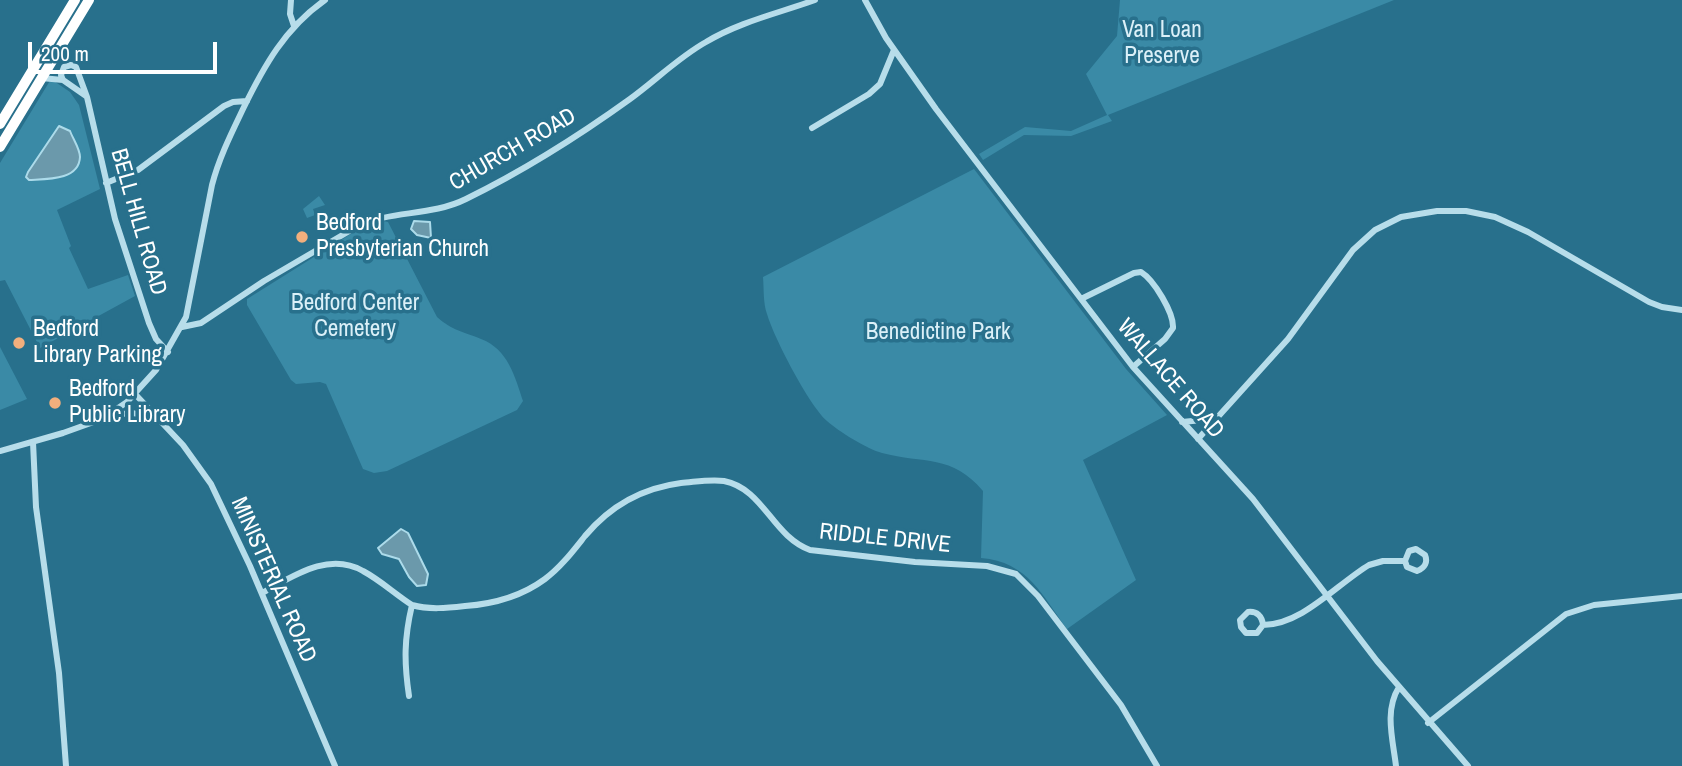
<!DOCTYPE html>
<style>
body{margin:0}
#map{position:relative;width:1682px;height:766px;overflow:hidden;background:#28708c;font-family:"Archivo Narrow",sans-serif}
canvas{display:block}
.scale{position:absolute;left:28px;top:42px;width:189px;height:32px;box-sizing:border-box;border:4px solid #fff;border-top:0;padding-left:9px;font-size:21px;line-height:24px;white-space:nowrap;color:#fff;-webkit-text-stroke:5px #28708c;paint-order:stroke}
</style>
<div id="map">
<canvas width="1682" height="766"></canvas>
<div class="scale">200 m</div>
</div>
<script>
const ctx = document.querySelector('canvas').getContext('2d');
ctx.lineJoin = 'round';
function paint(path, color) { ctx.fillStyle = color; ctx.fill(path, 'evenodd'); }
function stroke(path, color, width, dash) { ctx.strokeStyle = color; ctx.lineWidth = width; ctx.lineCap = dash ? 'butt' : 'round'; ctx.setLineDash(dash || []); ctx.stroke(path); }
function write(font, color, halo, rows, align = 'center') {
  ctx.font = font + ' "Archivo Narrow",sans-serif'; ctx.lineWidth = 7; ctx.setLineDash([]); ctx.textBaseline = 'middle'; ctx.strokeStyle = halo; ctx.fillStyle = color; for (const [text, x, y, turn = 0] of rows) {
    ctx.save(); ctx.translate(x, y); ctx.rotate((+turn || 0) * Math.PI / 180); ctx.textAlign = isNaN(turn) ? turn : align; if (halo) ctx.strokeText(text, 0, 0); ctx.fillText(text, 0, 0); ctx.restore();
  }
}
const green = new Path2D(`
 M1120 0H1394L1108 115 1112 121 1071 136 1024 135 983 160 979 154 1025 127 1071 131 1107 115 1086 74 1117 36Z
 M51 79 70 92 79 105 100 189 57 210 71 246 69 248 88 289 128 275 135 296 40 348 5 280 0 281V163Z
 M974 169 1126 369 1167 415 1083 460 1136 580 1067 629C1042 595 1028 562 981 558L983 491C952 454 924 464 882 453 867 449 838 431 827 421 809 405 774 338 767 314 763 303 764 289 763 277Z
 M319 196 325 205 313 209 315 215 307 218 303 209Z
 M383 221 388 222 437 317C453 331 462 331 481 339 508 349 515 377 523 401L517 410 387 471 374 473 363 469 326 384 320 382 296 384 291 380 247 305V299L357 230 373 223Z
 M0 347 27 399 0 410Z`);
const water = new Path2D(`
 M59 126 70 131C73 139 80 149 80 157 79 181 45 179 29 180L26 177 28 172Z
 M414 221 430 222 431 238 417 235 411 229Z
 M446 240 461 252 463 258 446 257 437 246Z
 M401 529 408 533 428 574 426 585 417 586 409 577 399 559 382 554 378 548Z`);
const minor = new Path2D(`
 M291 0 290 14 294 26
 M865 0 886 38 936 109 1133 367 1253 499 1377 661 1468 766
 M41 78 63 80 86 96
 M63 80 61 75 64 67 71 65 76 67 87 97 115 219 149 323 156 339 168 352
 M812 128 869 94 880 84 894 50
 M106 183 138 170 224 106 233 102 247 101
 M1081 299 1134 273 1141 272C1154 280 1174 313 1173 328L1165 339 1133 367
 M182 327 201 323 264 281 363 223C397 211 434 215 466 199 521 172 580 135 630 99 655 81 679 57 706 42 739 22 779 13 815 0
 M135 394 183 445 211 484 250 566 335 766
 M113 415 132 413 157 419
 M1182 422 1213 419
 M1198 439 1288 339 1353 250 1375 230 1401 217 1437 211H1466L1495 217 1528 232 1649 302 1662 307 1682 310
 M33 442 36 507 59 673 66 766
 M0 451 63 433 102 419 127 402 156 370 186 317 212 185C219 158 231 134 243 109 264 66 285 28 325 0
 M262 593C292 577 328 551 363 571 380 580 395 594 412 605 429 610 447 608 465 606 493 604 522 596 545 579 561 567 573 551 585 536 611 505 642 488 681 483 695 482 710 479 724 481 764 489 772 536 810 550L915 562 987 566 1016 574 1038 596 1121 705 1157 766
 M1263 625C1262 616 1257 611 1248 612L1240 620 1241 627 1246 633H1257L1263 625C1302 625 1337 584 1369 565L1383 561H1405L1407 567 1417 571C1425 568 1428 562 1425 555L1416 549 1409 551 1405 561
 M409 696C404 662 404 639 412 605
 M1428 723 1566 614 1594 605 1682 596
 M1396 766C1393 740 1384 711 1399 687`);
const highway = new Path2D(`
 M0 124 75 0
 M0 147 89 0`);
const markers = [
 [302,237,7,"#f2af7d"],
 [19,343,7,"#f2af7d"],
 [55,403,7,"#f2af7d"]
];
const parkNames = [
 ["Van Loan",1162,31],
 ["Preserve",1162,57],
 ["Bedford Center",355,304],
 ["Cemetery",355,330],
 ["Benedictine Park",938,333]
];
const streetNames = [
 ["CHURCH ROAD",513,150,-30],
 ["BELL HILL ROAD",138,222,74],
 ["WALLACE ROAD",1170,379,49],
 ["RIDDLE DRIVE",885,539,6],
 ["MINISTERIAL ROAD",273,580,66]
];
const poiNames = [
 ["Bedford",316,224],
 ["Presbyterian Church",316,250],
 ["Bedford",33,330],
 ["Library Parking",33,356],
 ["Bedford",69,390],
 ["Public Library",69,416]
];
paint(green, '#3a8aa6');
paint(water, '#6b99ab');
stroke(water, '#acdbea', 2);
stroke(minor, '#b7ddea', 6);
stroke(highway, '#fff', 10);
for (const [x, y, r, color] of markers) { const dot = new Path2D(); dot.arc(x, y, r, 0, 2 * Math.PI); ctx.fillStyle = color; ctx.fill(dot); stroke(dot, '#28708c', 2.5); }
write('23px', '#dbf0f8', '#28708c', parkNames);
write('23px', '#fff', '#28708c', streetNames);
write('23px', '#fff', '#28708c', poiNames, 'left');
</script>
